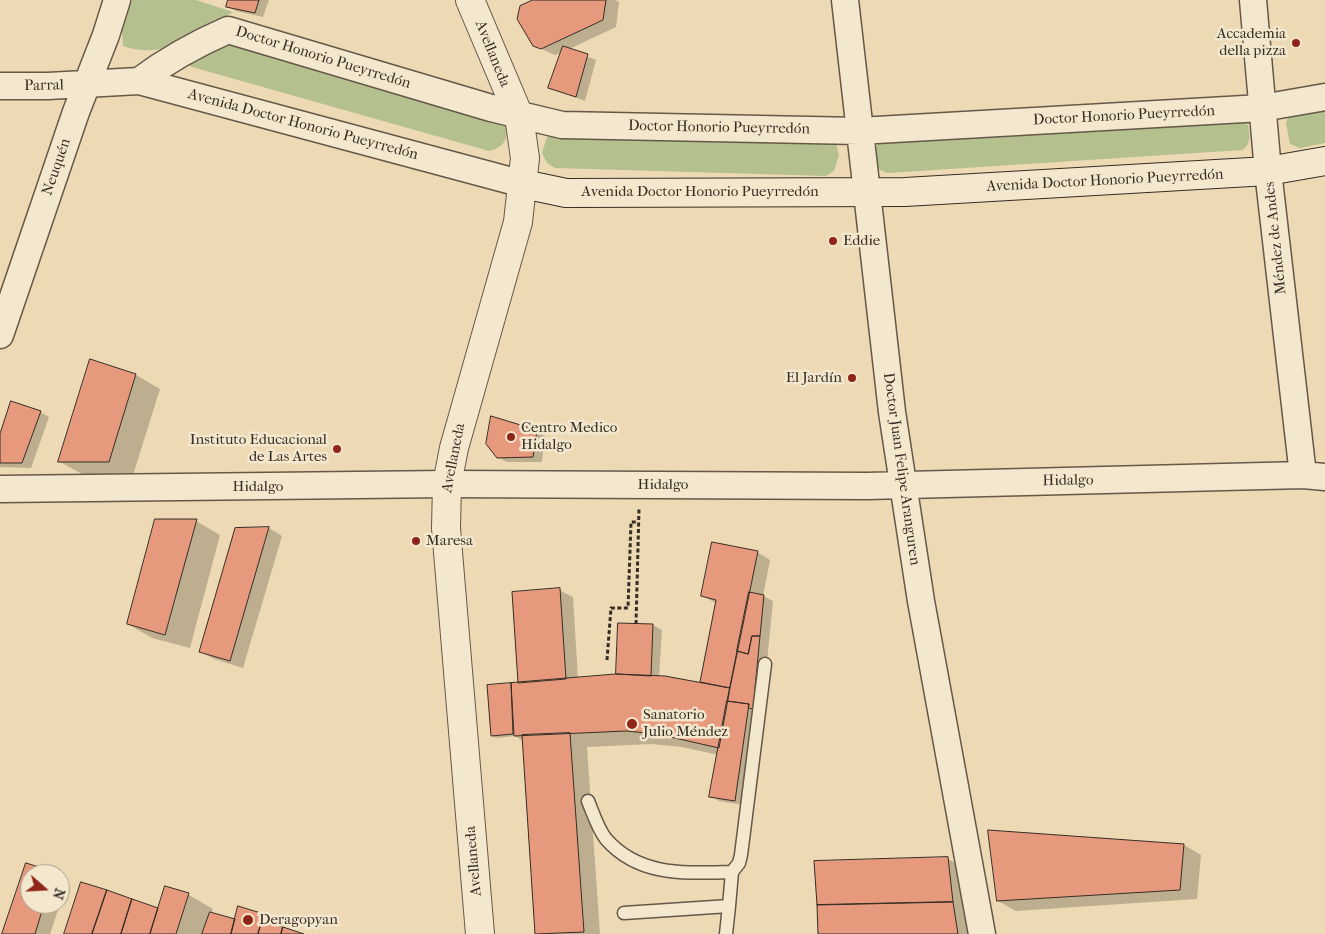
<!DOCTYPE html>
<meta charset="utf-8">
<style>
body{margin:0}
#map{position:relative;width:1325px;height:934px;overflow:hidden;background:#eddab4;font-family:"IM FELL French Canon",serif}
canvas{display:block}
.north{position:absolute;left:20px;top:864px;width:50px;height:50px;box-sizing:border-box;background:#f3e7ce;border:1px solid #a79d8a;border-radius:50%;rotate:109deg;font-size:14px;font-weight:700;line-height:20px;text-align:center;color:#362d24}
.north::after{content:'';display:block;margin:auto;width:18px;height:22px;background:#8f2418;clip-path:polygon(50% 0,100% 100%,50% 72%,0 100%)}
</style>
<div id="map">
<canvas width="1325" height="934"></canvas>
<div class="north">N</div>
</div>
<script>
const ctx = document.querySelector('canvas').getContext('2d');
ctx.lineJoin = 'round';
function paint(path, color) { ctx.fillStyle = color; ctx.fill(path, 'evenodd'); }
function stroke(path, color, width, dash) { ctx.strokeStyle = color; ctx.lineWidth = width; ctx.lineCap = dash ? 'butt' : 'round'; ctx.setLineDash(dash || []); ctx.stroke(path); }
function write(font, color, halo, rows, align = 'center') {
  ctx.font = font + ' "IM FELL French Canon",serif'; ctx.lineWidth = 5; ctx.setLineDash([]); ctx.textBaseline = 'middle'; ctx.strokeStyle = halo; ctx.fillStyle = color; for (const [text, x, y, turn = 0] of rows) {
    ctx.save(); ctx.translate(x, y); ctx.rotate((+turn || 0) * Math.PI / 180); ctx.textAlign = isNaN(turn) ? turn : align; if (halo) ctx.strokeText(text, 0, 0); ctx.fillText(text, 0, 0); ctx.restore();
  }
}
const green = new Path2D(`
 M132 0H196L233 12C197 33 167 61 123 46L122 31Z
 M231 41 507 124C509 138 504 148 489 151L178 63Z
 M1325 107V143L1300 148 1290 144 1286 123 1289 115Z
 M1242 120 1248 125C1250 136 1251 143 1243 150L888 173 880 170 874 164V153L879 142Z
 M557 136 836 143 839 155 834 171 826 176 555 168 547 163 542 153 547 137Z`);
const shadow = new Path2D(`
 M229 0H269L263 17 236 11 228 6Z
 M536 0H615L619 2 616 27 569 49 596 60 585 101 550 88 562 52 555 55 533 45Z
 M91 361 136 375 160 389 133 475H84L60 462Z
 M40 412 49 417 31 468 0 467V437Z
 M536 431 545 436 542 462H507L498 457Z
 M196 521 220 535 190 648 152 638 128 624Z
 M269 528 282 536 243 668 214 659 201 652 236 529Z
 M757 552 770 560 763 596 773 601 762 713 744 805 719 801 711 796 719 755 682 747 651 744 587 747 600 934H536L523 741 515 736 496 738 492 736 488 686 522 684 559 590 573 597 578 679 617 675 653 625 662 630 659 677 707 685 701 681 716 603 702 596Z
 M990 831 1184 845 1201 855 1197 899 1016 911 998 901Z
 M948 859 961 866 973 934H819Z
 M26 864 56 874H30V904H60L50 934H4Z
 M60 876 67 881 60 903Z
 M82 884 159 910 166 887 189 895 213 909 211 913 235 920 264 915 272 920 271 925 300 934H65Z`);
const building = new Path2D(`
 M228 0H259L255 13 226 7Z
 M533 0H606L603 20 541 49 533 46 517 19 520 6Z
 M563 46 588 54 576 97 548 88Z
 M90 359 136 374 109 462H58Z
 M11 401 41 411 22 463H0V434Z
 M491 416 537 430 533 457 497 458 486 444Z
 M155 519H197L165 635 127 624Z
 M269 527 230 661 199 652 235 528Z
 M712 542 758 551 730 688 700 682 716 600 701 596Z
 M560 588 566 679 518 683 512 592Z
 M749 592 764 595 760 636H752L748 654 737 651Z
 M618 623 653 624 651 676 616 674Z
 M752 636H760L753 709 748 708 749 704 727 701 737 651 748 654Z
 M616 674 665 676 730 688 719 748 657 734 626 731 514 736 511 683Z
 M511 683 513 734 491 736 487 685Z
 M727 701 749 704 735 801 709 797Z
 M570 733 584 932 535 934 522 735Z
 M988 830 1184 844 1180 890 997 901Z
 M948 857 953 902 817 905 814 861Z
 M26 863 55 872 54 874H30V904H44L35 934H2Z
 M81 882 107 890 92 934H64Z
 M165 886 189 893 176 934H150Z
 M107 890 132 899 121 934H92Z
 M132 899 158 908 150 934H121Z
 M953 902 958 934H818L817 905Z
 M238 906 264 914 258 934H231Z
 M210 912 235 919 231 934H202Z
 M262 921 283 927 281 934H258Z
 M283 927 304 934H281Z`);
const path = new Path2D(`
 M636 624 639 509
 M607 660 611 608H628L631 522H638`);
const service = new Path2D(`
 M588 801C593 813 598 829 606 839 639 877 686 873 732 872L729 906
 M732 872 739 863 741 855 765 664
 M624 913 729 906 726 934`);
const minor = new Path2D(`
 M845 0 892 412 921 601 982 934
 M1253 0 1268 171 1303 475
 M139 81C167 60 196 44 228 30L491 108 562 125 859 131 1262 108 1325 97
 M0 86H48L139 81 523 184
 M0 335 76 112 106 35 117 0
 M0 489 447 484 867 486 1303 475 1325 477`);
const tertiary = new Path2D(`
 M470 0 519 116 525 158 518 222 454 448 447 484 446 528 480 934`);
const secondary = new Path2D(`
 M523 184 566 193 905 192 1268 171 1325 161`);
const markers = [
 [1296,43,5,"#8f2418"],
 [833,241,5,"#8f2418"],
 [852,378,5,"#8f2418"],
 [511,437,5,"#8f2418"],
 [337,449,5,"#8f2418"],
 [416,541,5,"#8f2418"],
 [632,724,6,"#8f2418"],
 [248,920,6,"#8f2418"]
];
const poiNames = [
 ["Accademia",1286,34,"right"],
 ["della pizza",1286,51,"right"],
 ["Eddie",843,241],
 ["El Jardín",842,378,"right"],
 ["Centro Medico",521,428],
 ["Hidalgo",521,445],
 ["Instituto Educacional",327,440,"right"],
 ["de Las Artes",327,457,"right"],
 ["Maresa",426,541],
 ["Sanatorio",643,715],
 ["Julio Méndez",643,732],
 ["Deragopyan",259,920]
];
const streetNames = [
 ["Avellaneda",492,54,68],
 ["Doctor Honorio Pueyrredón",323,58,17],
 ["Parral",44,86,-1],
 ["Doctor Honorio Pueyrredón",1124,116,-3],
 ["Avenida Doctor Honorio Pueyrredón",303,125,15],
 ["Doctor Honorio Pueyrredón",719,128,1],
 ["Neuquén",57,167,-71],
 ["Avenida Doctor Honorio Pueyrredón",1105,181,-3],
 ["Avenida Doctor Honorio Pueyrredón",700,192],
 ["Méndez de Andes",1276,238,-96],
 ["Avellaneda",454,458,-79],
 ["Doctor Juan Felipe Aranguren",901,469,82],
 ["Hidalgo",1068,481,-1],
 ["Hidalgo",663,485],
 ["Hidalgo",258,487],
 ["Avellaneda",474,861,-95]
];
paint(green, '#b5c08f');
paint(shadow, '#0003');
paint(building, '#e7997e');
stroke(building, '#362d24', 1);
stroke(service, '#645848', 15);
stroke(minor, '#645848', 29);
stroke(tertiary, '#645848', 30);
stroke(secondary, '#362d24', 30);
stroke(path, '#362d24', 3, [4, 2.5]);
stroke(service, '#f3e7ce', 12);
stroke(minor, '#f3e7ce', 26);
stroke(tertiary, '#f3e7ce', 28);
stroke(secondary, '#f3e7ce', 28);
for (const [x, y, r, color] of markers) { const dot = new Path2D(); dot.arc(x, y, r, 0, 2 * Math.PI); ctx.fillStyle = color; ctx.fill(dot); stroke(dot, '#f3e7ce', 2); }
write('15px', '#362d24', '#f3e7ce', poiNames, 'left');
write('15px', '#362d24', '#f3e7ce', streetNames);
</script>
